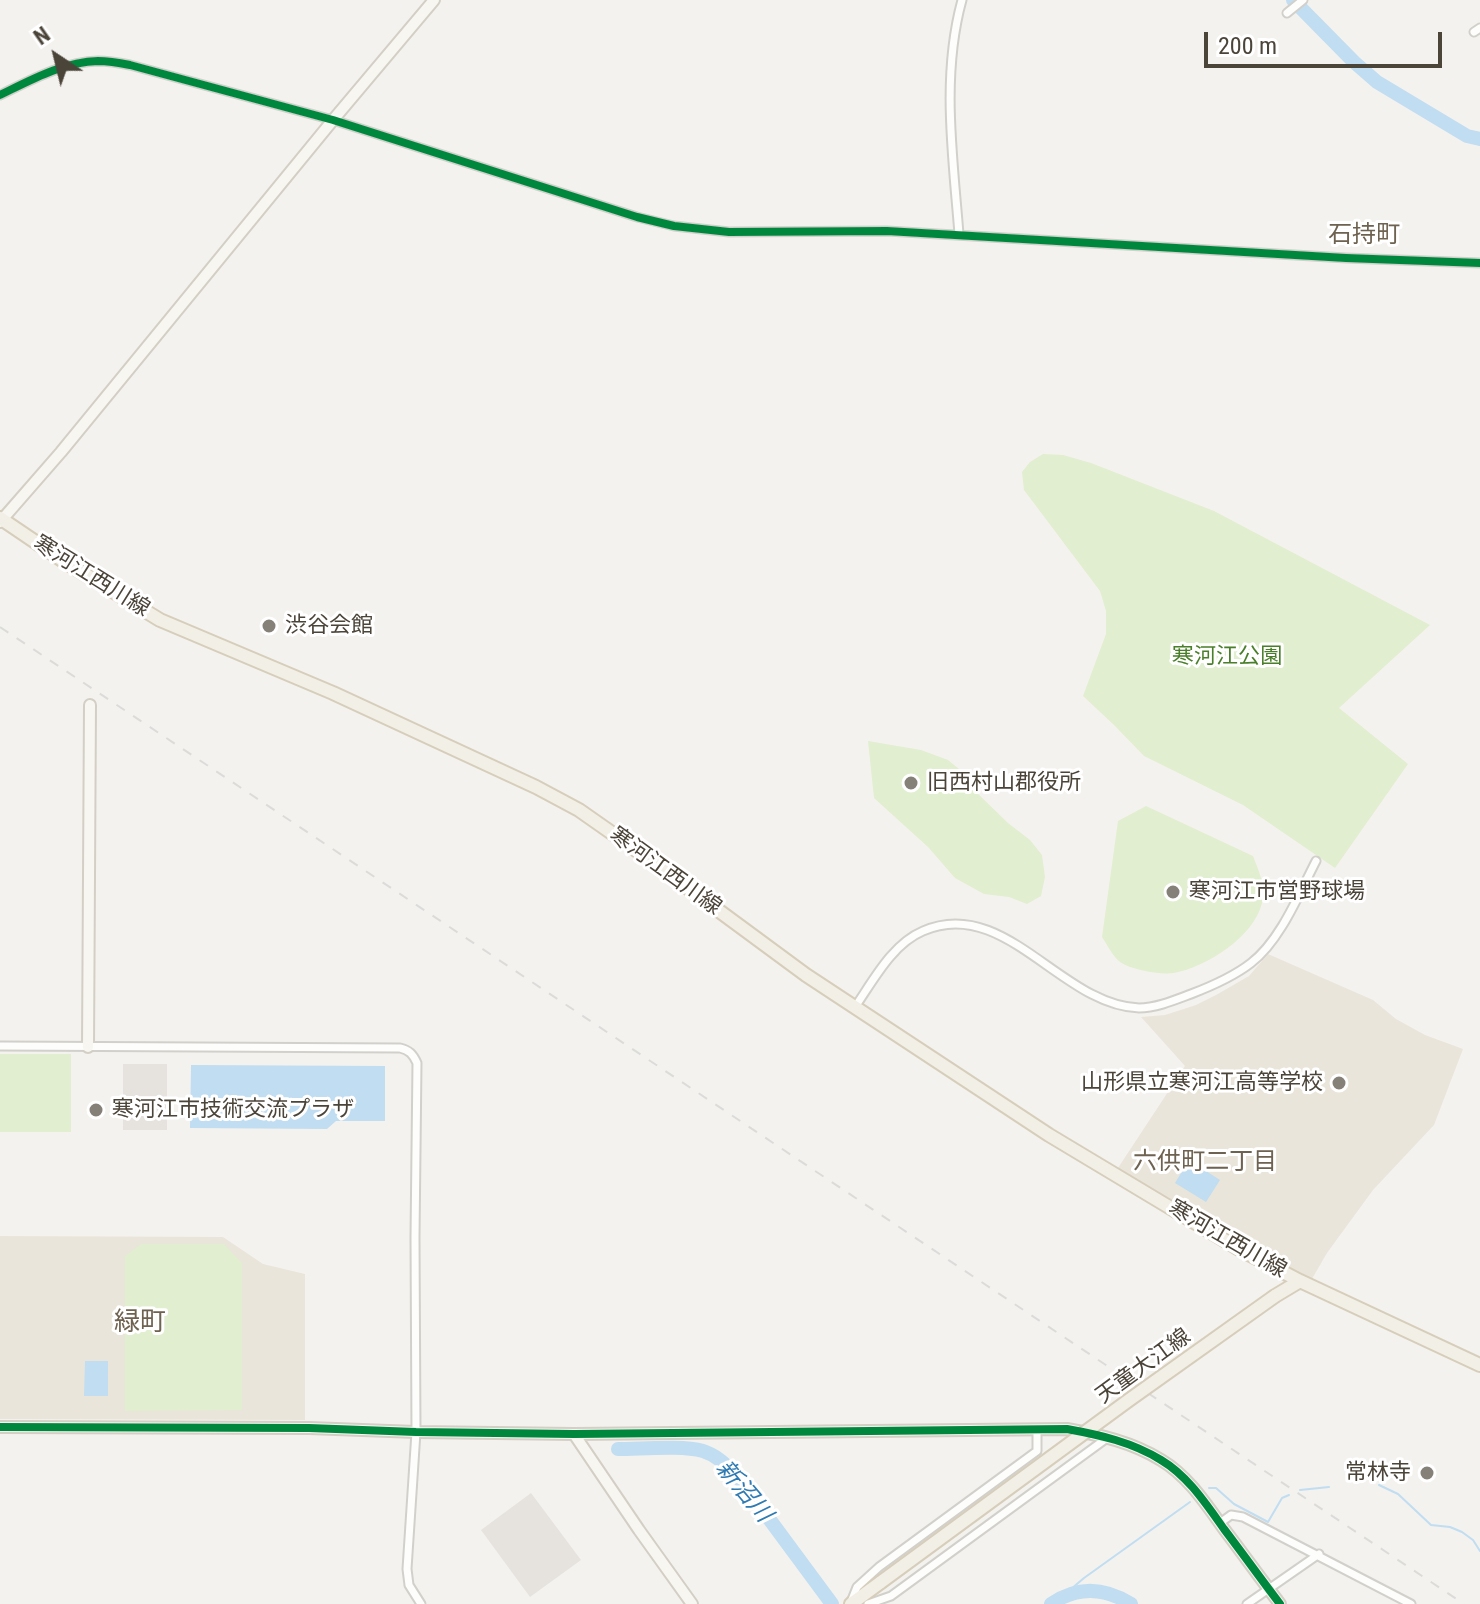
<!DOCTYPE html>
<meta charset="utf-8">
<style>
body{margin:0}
#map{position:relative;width:1480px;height:1604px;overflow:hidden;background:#f4f2ee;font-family:"Roboto Condensed",sans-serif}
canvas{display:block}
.north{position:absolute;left:16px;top:16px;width:80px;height:80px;-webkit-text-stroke:6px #fff;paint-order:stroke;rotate:325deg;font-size:22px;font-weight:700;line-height:32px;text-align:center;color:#4b4439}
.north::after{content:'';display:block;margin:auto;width:28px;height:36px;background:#4b4439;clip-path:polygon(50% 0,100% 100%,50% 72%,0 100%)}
.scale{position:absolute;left:1204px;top:32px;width:238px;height:36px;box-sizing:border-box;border:4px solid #4b4439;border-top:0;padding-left:10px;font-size:24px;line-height:28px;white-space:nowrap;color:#4b4439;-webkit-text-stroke:6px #fff;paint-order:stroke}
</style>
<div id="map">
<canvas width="1480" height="1604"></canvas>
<div class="north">N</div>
<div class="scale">200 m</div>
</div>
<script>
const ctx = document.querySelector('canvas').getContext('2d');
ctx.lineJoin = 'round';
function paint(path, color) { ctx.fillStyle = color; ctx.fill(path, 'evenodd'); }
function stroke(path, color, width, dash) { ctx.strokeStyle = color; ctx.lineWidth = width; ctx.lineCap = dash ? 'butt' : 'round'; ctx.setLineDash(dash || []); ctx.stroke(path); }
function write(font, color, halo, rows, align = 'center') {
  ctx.font = font + ' "Roboto Condensed","Noto Sans JP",sans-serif'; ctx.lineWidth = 6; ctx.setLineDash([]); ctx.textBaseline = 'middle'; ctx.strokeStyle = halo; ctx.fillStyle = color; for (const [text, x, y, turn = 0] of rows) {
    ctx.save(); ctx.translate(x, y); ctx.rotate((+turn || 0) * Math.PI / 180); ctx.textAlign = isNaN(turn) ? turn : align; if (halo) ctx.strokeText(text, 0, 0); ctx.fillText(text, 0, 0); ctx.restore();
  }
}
const education = new Path2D(`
 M1268 954 1373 1000 1396 1019 1425 1035 1463 1049 1434 1125 1373 1190 1327 1253 1309 1284 1114 1174 1185 1066 1141 1017 1165 1015 1196 1005 1216 995 1249 976Z
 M0 1236 223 1237 263 1264 305 1274V1420L0 1419Z`);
const green = new Path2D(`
 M1043 454 1063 455 1091 463 1214 511 1430 625 1339 708 1408 764 1335 868 1243 805 1144 756 1114 725 1083 696 1106 634V611L1100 591 1024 490 1022 472 1030 462Z
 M868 741 921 750 948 760 959 769 973 789 1008 823 1030 840 1042 855 1045 877 1041 896 1027 904 1009 897 984 894 955 878 928 847 874 798Z
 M1146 806 1253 856C1259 872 1266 885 1262 903 1254 937 1206 967 1174 973 1159 975 1132 970 1120 962 1113 957 1107 944 1102 937L1118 821Z
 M0 1054H71V1132H0Z
 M141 1244H224L242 1263V1410L125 1411V1256Z`);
const parking = new Path2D(`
 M123 1064H167V1130H123Z
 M531 1493 581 1560 530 1597 481 1530Z`);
const water = new Path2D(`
 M191 1065 385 1066V1121H336L327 1129 190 1128Z
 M1189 1160 1220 1180 1206 1202 1175 1183Z
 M85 1361H108V1396H84Z`);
const stream = new Path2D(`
 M1379 1485 1398 1494 1431 1525 1450 1527 1462 1532 1473 1540 1480 1551
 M1209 1488H1216L1234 1504 1268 1522 1282 1498 1289 1495
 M1300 1490 1329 1487
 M1064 1595 1084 1578 1190 1502`);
const river = new Path2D(`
 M1293 0 1354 62 1377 82 1467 136 1480 139
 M618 1449C641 1449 682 1445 703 1451 716 1455 726 1465 736 1474L832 1604
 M1051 1604C1077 1586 1104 1587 1131 1604`);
const street = new Path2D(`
 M1287 13 1303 0
 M1474 32 1480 28
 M0 95C31 80 63 62 98 61 108 61 120 63 130 65L333 120 637 217 674 226 729 232 887 231 1346 258 1480 263
 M959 234C953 157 941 76 962 0
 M855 1007C873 981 892 944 923 931 1004 895 1062 1006 1139 1008 1156 1008 1175 1000 1191 994 1212 986 1233 977 1251 963 1280 941 1299 894 1316 861
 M0 1046 400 1048C409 1050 413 1054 417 1063L415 1237 416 1432 407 1569 409 1585 421 1604
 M1220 1523 1231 1515 1243 1517 1411 1604
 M851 1602 857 1587 879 1567 1037 1451V1429
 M868 1604 891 1596 1107 1438
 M1247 1604 1319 1554`);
const secondary = new Path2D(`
 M0 522 61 452 333 120 434 0
 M88 1047 90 705
 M0 1427 309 1428 416 1432 574 1434 1067 1429C1100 1435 1132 1442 1161 1460 1188 1476 1206 1504 1224 1529 1243 1554 1261 1579 1280 1604
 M574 1434 639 1530 692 1604`);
const primary = new Path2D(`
 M0 518 68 564 160 620 333 693 536 787 579 810 646 857 806 975 1049 1135 1239 1249 1300 1281 1480 1365
 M1275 1296 1300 1281
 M851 1604 881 1582`);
const rail = new Path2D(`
 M0 627 1464 1604`);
const primaryBridge = new Path2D(`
 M881 1582 1129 1400 1275 1296`);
const cycleway = new Path2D(`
 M0 95C31 80 63 62 98 61 108 61 120 63 130 65L333 120 637 217 674 226 729 232 887 231 1346 258 1480 263
 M0 1427 309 1428 416 1432 574 1434 1067 1429C1100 1435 1132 1442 1161 1460 1188 1476 1206 1504 1224 1529 1243 1554 1261 1579 1280 1604`);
const markers = [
 [269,626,8,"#868178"],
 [911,783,8,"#868178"],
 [1173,892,8,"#868178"],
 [1339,1083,8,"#868178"],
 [96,1110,8,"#868178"],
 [1427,1473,8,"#868178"]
];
const streetNames = [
 ["寒河江西川線",91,577,32],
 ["寒河江西川線",665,872,36],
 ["寒河江西川線",1227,1240,30],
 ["天童大江線",1144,1367,-36]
];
const poiNames = [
 ["渋谷会館",285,626],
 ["旧西村山郡役所",927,783],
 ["寒河江市営野球場",1189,892],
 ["山形県立寒河江高等学校",1323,1083,"right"],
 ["寒河江市技術交流プラザ",112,1110],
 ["常林寺",1411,1473,"right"]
];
const parkNames = [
 ["寒河江公園",1227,657]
];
const neighbourhoodNames = [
 ["石持町",1364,236],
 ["六供町二丁目",1205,1163]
];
const waterNames = [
 ["新沼川",743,1492,50]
];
const quarterNames = [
 ["緑町",140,1323]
];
paint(education, '#eae5da');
paint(green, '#e1eecf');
paint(parking, '#e6e3df');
paint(water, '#c0ddf1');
stroke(stream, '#c0ddf1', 2);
stroke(river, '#c0ddf1', 14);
stroke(street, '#d2d0cb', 11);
stroke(secondary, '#d3cfc5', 14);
stroke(primary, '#d6cebb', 16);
stroke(street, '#fdfdfc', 7);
stroke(secondary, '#f7f6f1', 10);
stroke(primary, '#f2efe6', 12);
stroke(rail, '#dbdbda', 2, [10, 10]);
stroke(primaryBridge, '#d6cebb', 16, []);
stroke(primaryBridge, '#f2efe6', 12);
stroke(cycleway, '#00873e', 8);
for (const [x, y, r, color] of markers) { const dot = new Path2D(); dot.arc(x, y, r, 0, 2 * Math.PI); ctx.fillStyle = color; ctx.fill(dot); stroke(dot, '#fff', 3); }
write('22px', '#4b4439', '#fff', streetNames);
write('22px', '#4b4439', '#fff', poiNames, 'left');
write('22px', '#4a7f2a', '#fff', parkNames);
write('24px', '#6e6250', '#fff', neighbourhoodNames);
write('italic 24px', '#2e7ab2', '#fff', waterNames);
write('26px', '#6e6250', '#fff', quarterNames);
</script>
